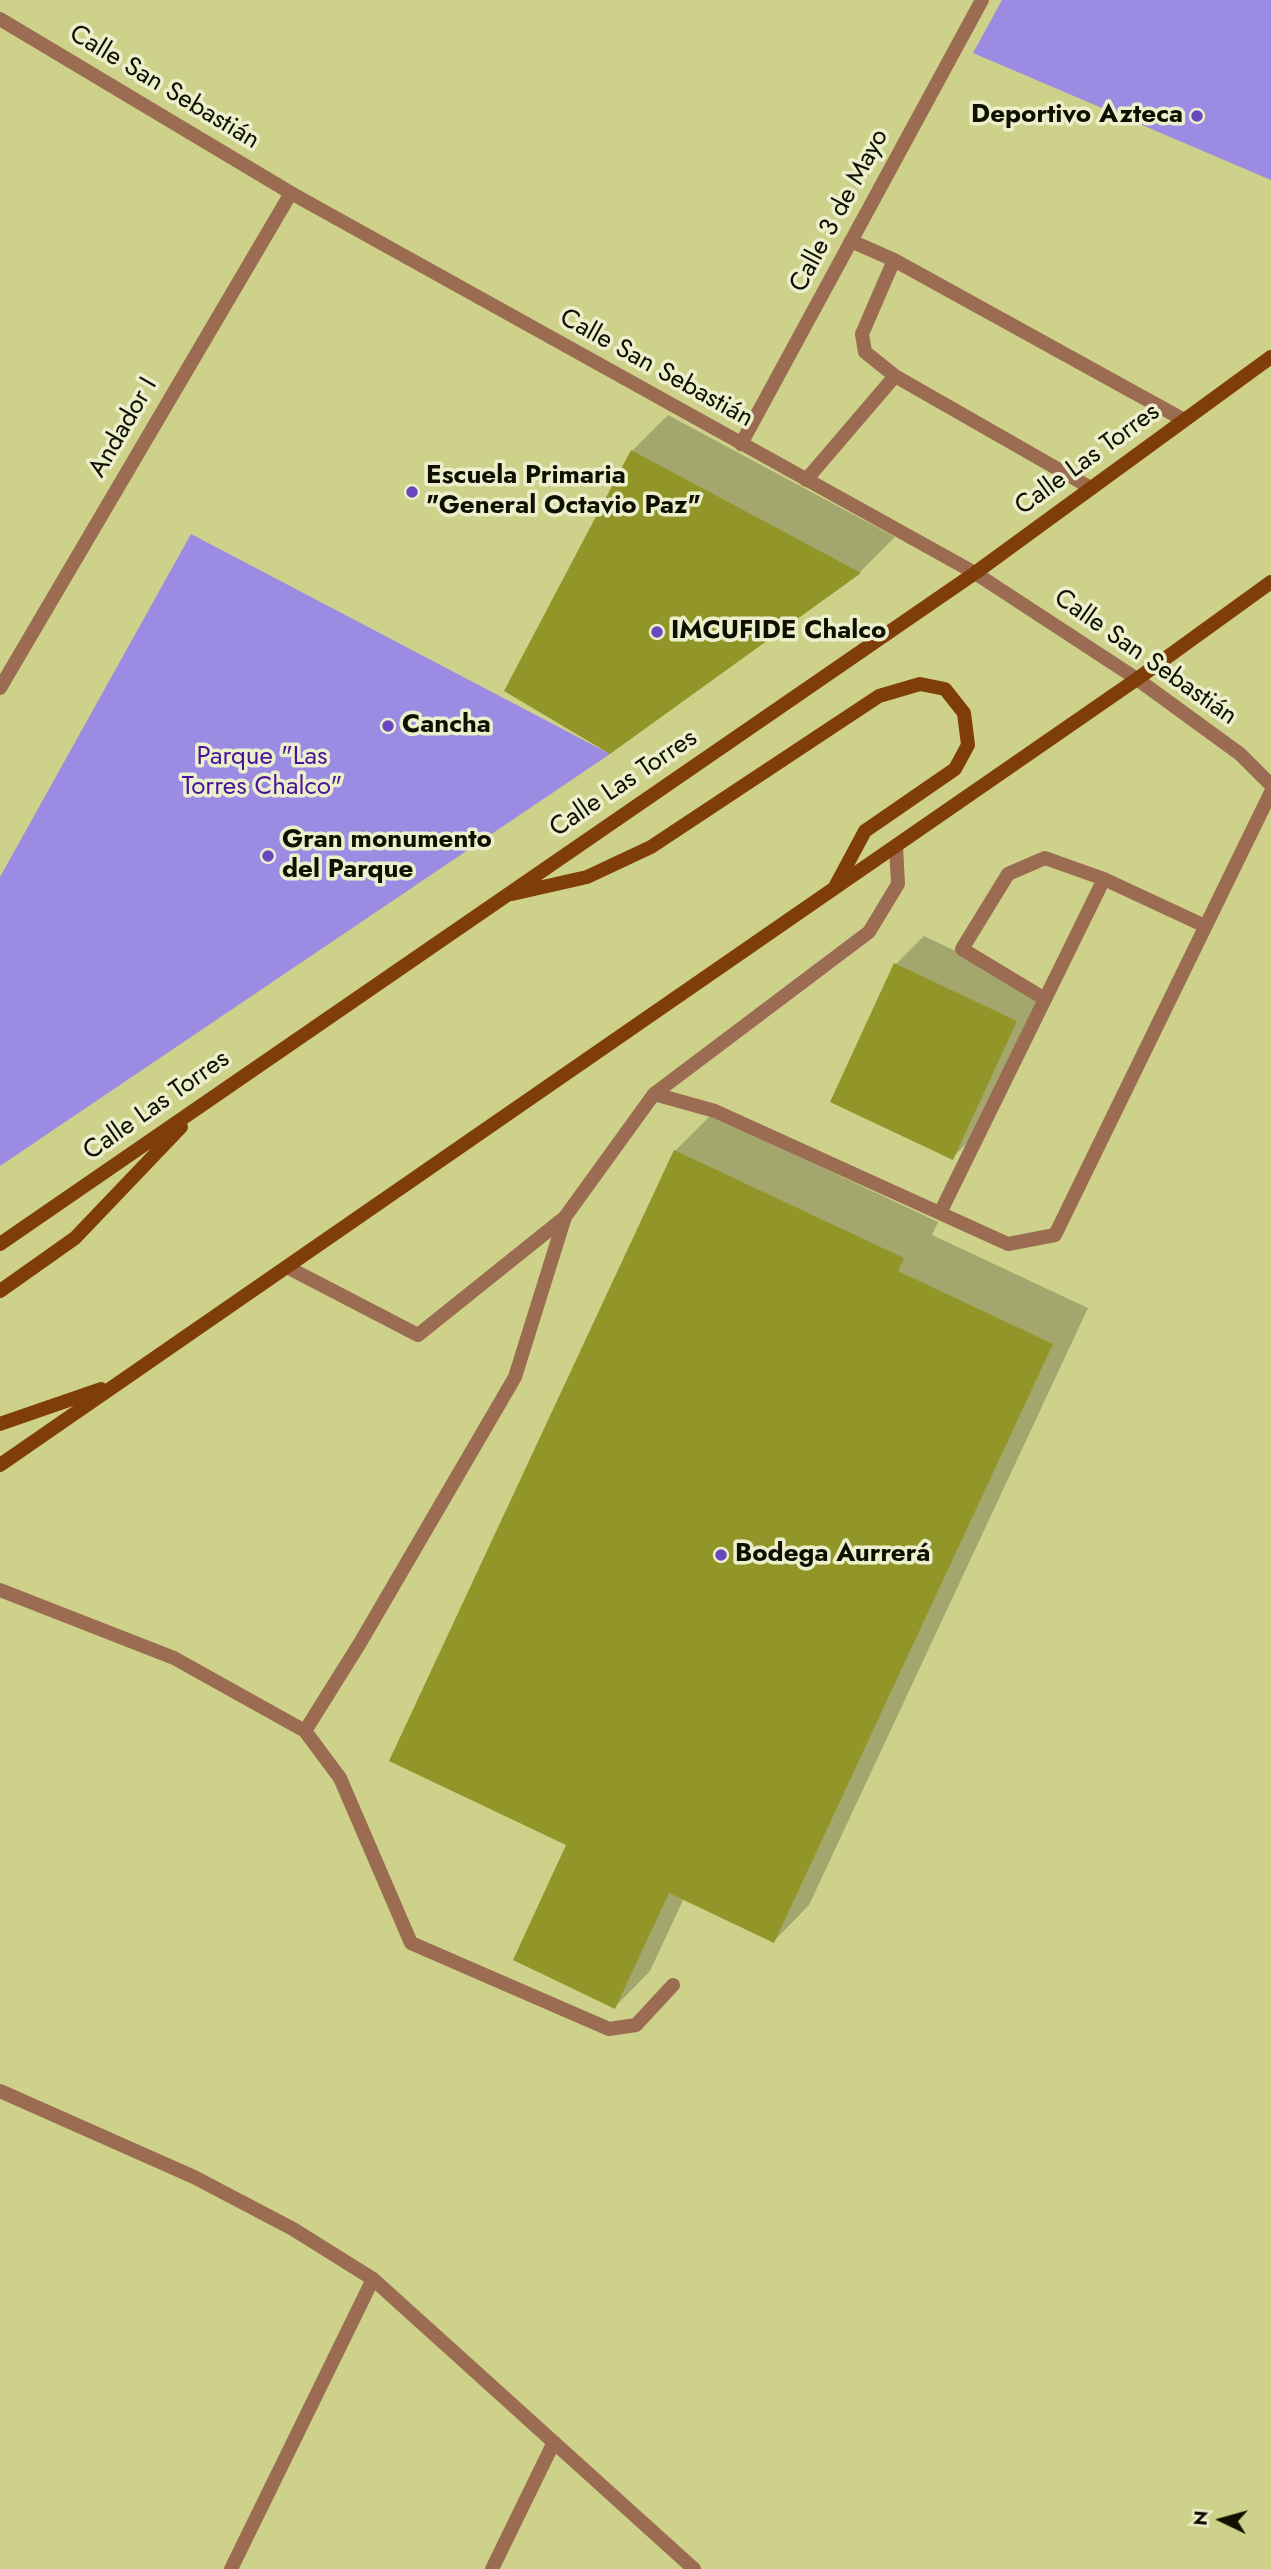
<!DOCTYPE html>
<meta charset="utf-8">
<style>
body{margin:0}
#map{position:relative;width:1271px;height:2569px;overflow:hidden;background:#cdd189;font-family:Jost,sans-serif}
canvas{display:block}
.north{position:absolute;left:1187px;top:2485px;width:70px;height:70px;-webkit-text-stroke:5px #ecefcc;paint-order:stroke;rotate:275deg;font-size:19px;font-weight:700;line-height:28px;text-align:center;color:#101000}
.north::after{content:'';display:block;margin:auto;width:24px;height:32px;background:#101000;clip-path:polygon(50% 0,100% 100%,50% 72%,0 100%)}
</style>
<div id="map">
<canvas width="1271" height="2569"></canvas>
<div class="north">N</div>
</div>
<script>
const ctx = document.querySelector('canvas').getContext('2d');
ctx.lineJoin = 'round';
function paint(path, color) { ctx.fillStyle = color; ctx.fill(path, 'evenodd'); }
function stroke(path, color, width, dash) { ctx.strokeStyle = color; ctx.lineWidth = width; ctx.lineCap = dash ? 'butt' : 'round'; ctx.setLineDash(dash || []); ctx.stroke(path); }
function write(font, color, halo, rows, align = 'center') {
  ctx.font = font + ' Jost,sans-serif'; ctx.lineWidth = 7; ctx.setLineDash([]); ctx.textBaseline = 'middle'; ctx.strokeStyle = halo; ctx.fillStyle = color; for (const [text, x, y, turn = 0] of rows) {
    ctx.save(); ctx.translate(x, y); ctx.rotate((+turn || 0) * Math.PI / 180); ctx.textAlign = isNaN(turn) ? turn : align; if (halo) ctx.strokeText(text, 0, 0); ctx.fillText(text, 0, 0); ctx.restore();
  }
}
const green = new Path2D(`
 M1002 0H1271V180L973 53Z
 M191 534 610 754 0 1166V877Z`);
const shadow = new Path2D(`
 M668 415 895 537 860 572 610 752 632 451Z
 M924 936 1044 993 980 1130 952 1158 896 964Z
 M711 1115 938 1222 932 1235 1088 1308 809 1905 774 1941 684 1898 650 1971 615 2007 569 1844 675 1151Z`);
const building = new Path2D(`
 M631 450 861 573 610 754 504 691Z
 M894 963 1017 1021 953 1160 830 1102Z
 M674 1150 904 1258 898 1271 1053 1344 774 1943 669 1893 615 2009 513 1960 566 1845 389 1761Z`);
const service = new Path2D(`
 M851 241 894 260 1184 420
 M895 376 1091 488
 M806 480 895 376 865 352 862 334 894 260
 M1045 999 962 949 1008 874 1045 858 1104 879 1205 926
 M654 1094 869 932 898 884 896 846
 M940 1213 1104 879
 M287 1267 418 1335 564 1218
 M0 1590 174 1658 305 1731 360 1643 515 1377 565 1217 654 1094 715 1111 1008 1244 1055 1235 1271 792
 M305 1731 340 1778 411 1943 609 2029 636 2025 673 1985`);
const minor = new Path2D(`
 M741 444 982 0
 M0 688 291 193
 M0 2091 194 2177 293 2229 373 2279 694 2569
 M231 2569 373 2279
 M492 2569 554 2442`);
const tertiary = new Path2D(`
 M0 19 291 193 975 573 1137 679 1240 754 1271 785`);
const secondary = new Path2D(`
 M512 894 587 877 651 847 879 696 920 684 945 689 964 713 968 745 955 769 865 831 836 885
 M0 1244 975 573 1271 357
 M0 1291 75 1238 181 1127
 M0 1424 101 1389
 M0 1465 1137 679 1271 582`);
const markers = [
 [1197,116,7,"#6847bf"],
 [412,492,7,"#6847bf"],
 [657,632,7,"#6847bf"],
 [388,726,7,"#6847bf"],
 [268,856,7,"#6847bf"],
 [721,1555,7,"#6847bf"]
];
const streetNames = [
 ["Calle San Sebastián",164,88,31],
 ["Calle 3 de Mayo",840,211,-62],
 ["Calle San Sebastián",656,369,29],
 ["Andador I",124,428,-60],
 ["Calle Las Torres",1088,460,-36],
 ["Calle San Sebastián",1145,658,35],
 ["Calle Las Torres",624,784,-34],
 ["Calle Las Torres",157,1106,-35]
];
const poiNames = [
 ["Deportivo Azteca",1183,116,"right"],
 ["Escuela Primaria",426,477],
 ["\"General Octavio Paz\"",426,507],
 ["IMCUFIDE Chalco",671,632],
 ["Cancha",402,726],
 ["Gran monumento",282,841],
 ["del Parque",282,871],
 ["Bodega Aurrerá",735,1555]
];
const parkNames = [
 ["Parque \"Las",262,758],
 ["Torres Chalco\"",262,788]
];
paint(green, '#9c8be2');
paint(shadow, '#0003');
paint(building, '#929528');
stroke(service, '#9b6c51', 14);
stroke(minor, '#9b6c51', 14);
stroke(tertiary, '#9b6c51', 14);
stroke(secondary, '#7f3d09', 14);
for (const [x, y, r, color] of markers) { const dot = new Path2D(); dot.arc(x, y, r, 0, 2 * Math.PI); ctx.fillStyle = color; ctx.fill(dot); stroke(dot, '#ecefcc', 2.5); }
write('26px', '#101000', '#ecefcc', streetNames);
write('bold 26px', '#101000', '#ecefcc', poiNames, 'left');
write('26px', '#481499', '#ecefcc', parkNames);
</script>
